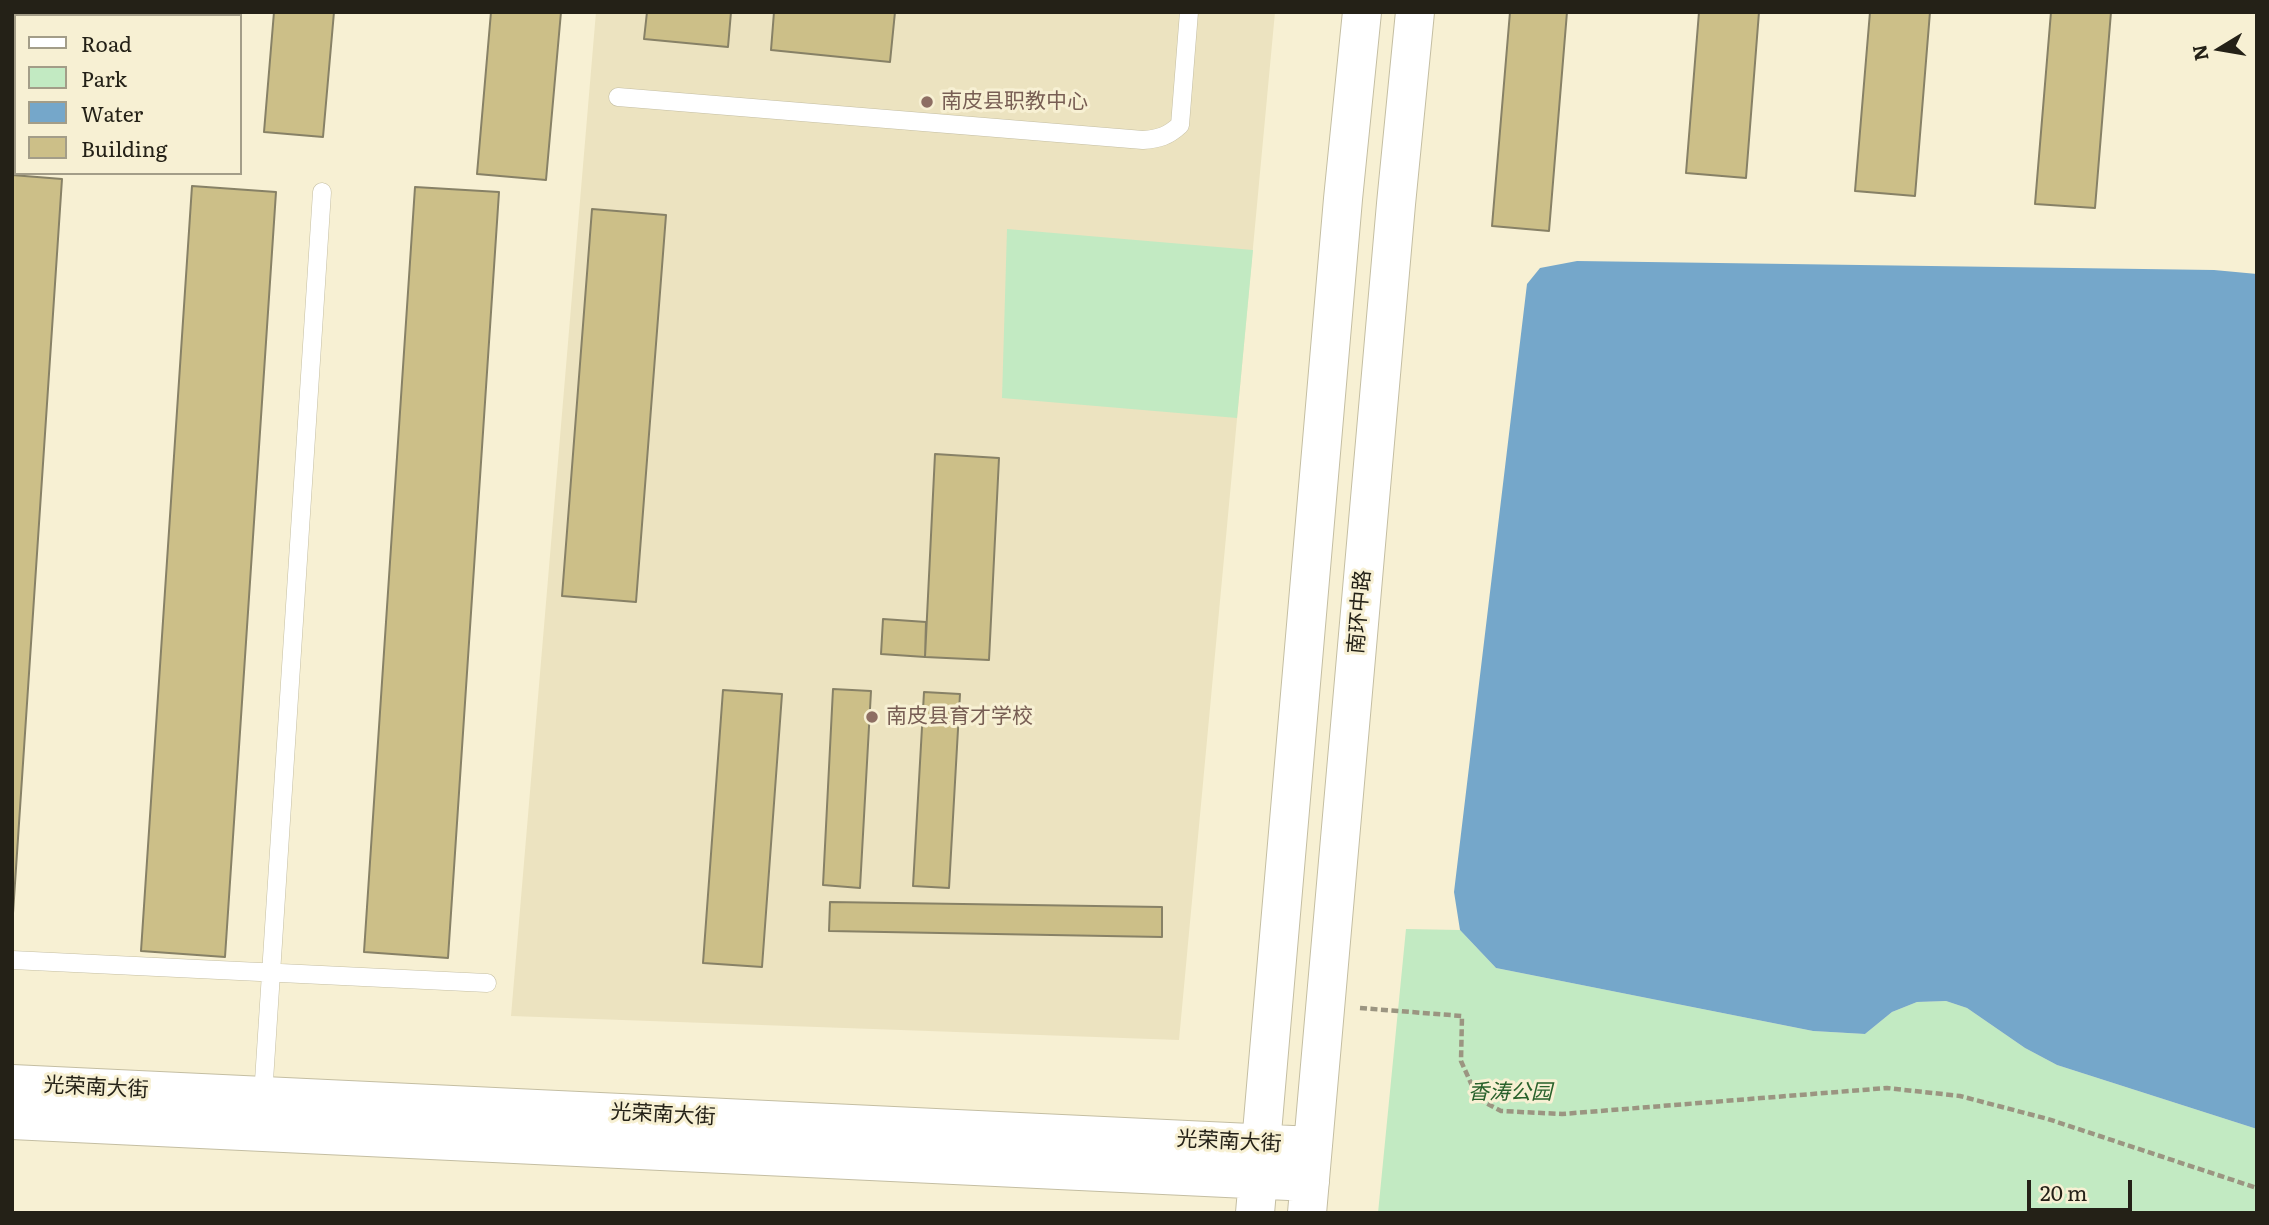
<!DOCTYPE html>
<meta charset="utf-8">
<style>
body{margin:0}
#map{position:relative;width:2269px;height:1225px;overflow:hidden;background:#f7f0d3;font-family:Literata,serif}
canvas{display:block}
.frame{position:absolute;inset:0;border:14px solid #242117;pointer-events:none}
.legend{position:absolute;left:14px;top:14px;width:228px;height:161px;box-sizing:border-box;background:#f7f0d3;border:2px solid #a39d88;margin:0;padding:9px 12px;list-style:none;font-size:21px;color:#242117}
.legend li{display:flex;align-items:center;gap:14px;height:35px}
.legend b{width:35px;border:2px solid #a39d88}
.north{position:absolute;left:2185px;top:14px;width:70px;height:70px;-webkit-text-stroke:5px #f7f0d3;paint-order:stroke;rotate:259deg;font-size:19px;font-weight:700;line-height:28px;text-align:center;color:#242117}
.north::after{content:'';display:block;margin:auto;width:24px;height:32px;background:#242117;clip-path:polygon(50% 0,100% 100%,50% 72%,0 100%)}
.scale{position:absolute;left:2027px;top:1180px;width:105px;height:32px;box-sizing:border-box;border:4px solid #242117;border-top:0;padding-left:9px;font-size:21px;line-height:24px;white-space:nowrap;color:#242117;-webkit-text-stroke:5px #f7f0d3;paint-order:stroke}
</style>
<div id="map">
<canvas width="2269" height="1225"></canvas>
<div class="frame"></div>
<ul class="legend">
<li><b style="height:9px;background:#fff"></b>Road</li>
<li><b style="height:19px;background:#c2eac2"></b>Park</li>
<li><b style="height:19px;background:#75a7ca"></b>Water</li>
<li><b style="height:19px;background:#ccbf88"></b>Building</li>
</ul>
<div class="north">N</div>
<div class="scale">20 m</div>
</div>
<script>
const ctx = document.querySelector('canvas').getContext('2d');
ctx.lineJoin = 'round';
function paint(path, color) { ctx.fillStyle = color; ctx.fill(path, 'evenodd'); }
function stroke(path, color, width, dash) { ctx.strokeStyle = color; ctx.lineWidth = width; ctx.lineCap = dash ? 'butt' : 'round'; ctx.setLineDash(dash || []); ctx.stroke(path); }
function write(font, color, halo, rows, align = 'center') {
  ctx.font = font + ' Literata,"Noto Sans SC",serif'; ctx.lineWidth = 6; ctx.setLineDash([]); ctx.textBaseline = 'middle'; ctx.strokeStyle = halo; ctx.fillStyle = color; for (const [text, x, y, turn = 0] of rows) {
    ctx.save(); ctx.translate(x, y); ctx.rotate((+turn || 0) * Math.PI / 180); ctx.textAlign = isNaN(turn) ? turn : align; if (halo) ctx.strokeText(text, 0, 0); ctx.fillText(text, 0, 0); ctx.restore();
  }
}
const built = new Path2D(`
 M596 12H1275L1179 1040 511 1016Z`);
const green = new Path2D(`
 M1007 229 1253 250 1237 418 1002 398Z
 M1406 929 1460 930 1496 968 1813 1031 1865 1034 1892 1012 1917 1002 1946 1001 1967 1008 2025 1048 2057 1065 2257 1129V1213H1378Z`);
const water = new Path2D(`
 M1577 261 2214 270 2257 274V1129L2057 1065 2025 1048 1967 1008 1946 1001 1917 1002 1892 1012 1865 1034 1813 1031 1496 968 1460 930 1454 892 1527 284 1540 268Z`);
const building = new Path2D(`
 M90 12H146L145 16H90Z
 M274 12H334L323 137 264 132Z
 M491 12H561L546 180 477 174Z
 M647 12H731L728 47 644 39Z
 M774 12H895L890 62 771 50Z
 M1510 12H1567L1549 231 1492 226Z
 M1699 12H1759L1746 178 1686 173Z
 M1870 12H1930L1915 196 1855 191Z
 M2051 12H2111L2095 208 2035 204Z
 M12 175 62 179 12 928Z
 M192 186 276 192 225 957 141 951Z
 M415 187 499 192 448 958 364 952Z
 M592 209 666 215 636 602 562 596Z
 M935 454 999 458 989 660 925 657Z
 M883 619 926 622 925 657 881 654Z
 M833 689 871 691 860 888 823 885Z
 M723 690 782 694 762 967 703 963Z
 M924 692 960 694 949 888 913 886Z
 M830 902 1162 907V937L829 931Z`);
const path = new Path2D(`
 M1360 1008 1462 1016 1461 1061 1478 1099 1501 1111 1562 1114 1887 1088 1960 1096 2048 1119 2257 1188`);
const lane = new Path2D(`
 M618 97 1143 140C1159 139 1168 136 1180 125L1189 12
 M12 960 487 983
 M263 1096 322 192`);
const secondary = new Path2D(`
 M12 1084 1313 1146
 M12 1120 1310 1182
 M1255 1213 1343 199 1362 12
 M1307 1213 1396 204 1415 12`);
const markers = [
 [927,102,7,"#8d6e63"],
 [872,717,7,"#8d6e63"]
];
const educationNames = [
 ["南皮县职教中心",941,102],
 ["南皮县育才学校",886,717]
];
const streetNames = [
 ["南环中路",1360,612,-85],
 ["光荣南大街",96,1088,3],
 ["光荣南大街",663,1115,3],
 ["光荣南大街",1229,1142,3]
];
const parkNames = [
 ["香涛公园",1510,1093]
];
paint(built, '#ece3c0');
paint(green, '#c2eac2');
paint(water, '#75a7ca');
paint(building, '#ccbf88');
stroke(building, '#878166', 2);
stroke(lane, '#c4bea2', 19);
stroke(secondary, '#c4bea2', 40);
stroke(path, '#9b9581', 4.5, [7, 3.5]);
stroke(lane, '#fff', 18);
stroke(secondary, '#fff', 38);
for (const [x, y, r, color] of markers) { const dot = new Path2D(); dot.arc(x, y, r, 0, 2 * Math.PI); ctx.fillStyle = color; ctx.fill(dot); stroke(dot, '#f7f0d3', 2.5); }
write('21px', '#785e54', '#f7f0d3', educationNames, 'left');
write('21px', '#242117', '#f7f0d3', streetNames);
write('italic 21px', '#28612b', '#f7f0d3', parkNames);
</script>
